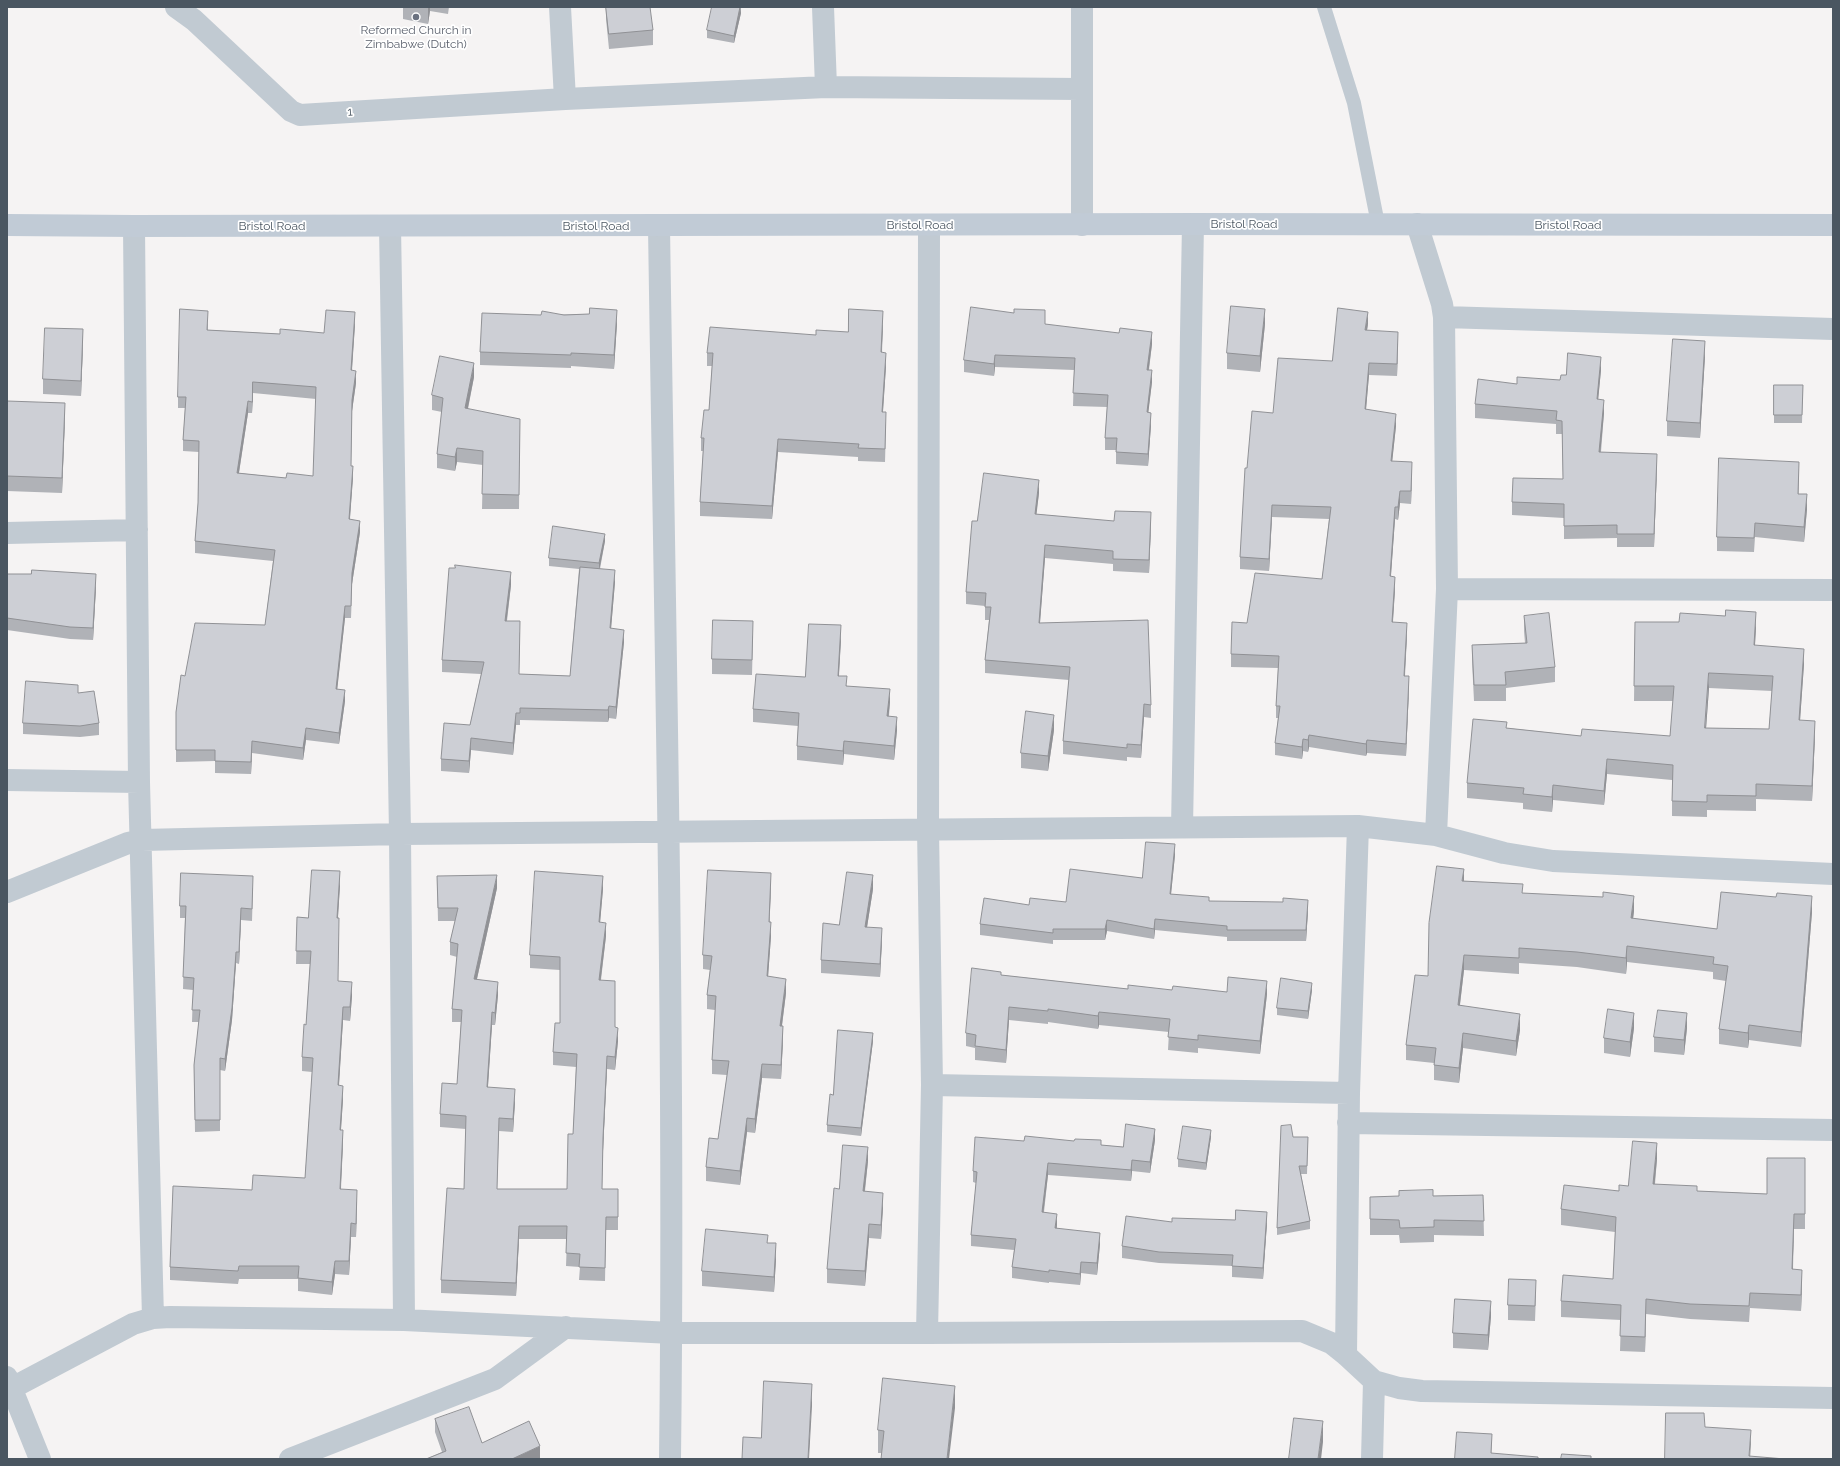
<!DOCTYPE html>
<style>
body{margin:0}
#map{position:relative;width:1840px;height:1466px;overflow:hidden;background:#f5f3f3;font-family:Raleway,sans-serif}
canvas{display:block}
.frame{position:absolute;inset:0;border:8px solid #4a5661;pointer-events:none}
</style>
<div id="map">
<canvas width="1840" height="1466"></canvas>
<div class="frame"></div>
</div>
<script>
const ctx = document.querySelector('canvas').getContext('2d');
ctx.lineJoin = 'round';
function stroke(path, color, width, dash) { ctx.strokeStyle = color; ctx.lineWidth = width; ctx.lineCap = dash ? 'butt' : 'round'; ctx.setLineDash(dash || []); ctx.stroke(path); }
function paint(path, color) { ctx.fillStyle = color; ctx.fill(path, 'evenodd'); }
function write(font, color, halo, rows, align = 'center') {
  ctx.font = font + ' Raleway,sans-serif'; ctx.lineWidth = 3.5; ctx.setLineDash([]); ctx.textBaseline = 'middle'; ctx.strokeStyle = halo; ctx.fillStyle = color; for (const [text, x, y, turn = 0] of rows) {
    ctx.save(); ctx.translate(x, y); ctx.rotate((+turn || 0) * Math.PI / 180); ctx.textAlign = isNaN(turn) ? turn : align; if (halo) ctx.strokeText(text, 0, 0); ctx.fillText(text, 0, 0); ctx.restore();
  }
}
const lane = new Path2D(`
 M1324 7 1354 103 1378 224`);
const street = new Path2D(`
 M176 7 194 20 291 111 300 115 565 99 826 87 1081 89
 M560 7 565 99
 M823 7 826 87
 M1417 224 1442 304 1444 317 1447 589 1436 835
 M1082 225V7
 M134 226 139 782 153 1318
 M390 226 400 834 404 1320
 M659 226C665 637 675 1048 670 1459
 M929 226 928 829 932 1085
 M1444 317 1833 329
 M7 533 137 530
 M1447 589 1833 590
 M7 780 139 782
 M1182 827 1193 224
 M7 892 128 843 142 840 400 834 1358 826 1436 835 1504 853 1553 861 1833 874
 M1348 1123 1833 1130
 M927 1333 932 1085 1349 1093
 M1346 1355 1349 1093 1358 826
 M7 1377 40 1459
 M12 1388 133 1324 153 1318 170 1317 404 1320 672 1333H927L1302 1331 1331 1343 1346 1355 1374 1381 1399 1388 1422 1391 1833 1398
 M290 1459 495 1379 566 1327
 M1372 1459 1374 1381`);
const secondary = new Path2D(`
 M7 225 134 226 1193 224 1833 225`);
const wall = new Path2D(`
 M403 7H449L448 14 430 11 428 24 403 19Z
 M606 7 653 30V45L609 49 606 19Z
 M741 7V13L734 43 707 38V30Z
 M589 314 617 323 614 369 571 366V368L480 365V352L541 315Z
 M208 322V330L280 334 324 333 355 324 352 371 356 383 352 411 351 466 353 477 350 519 360 532 352 584 351 618H345L337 689 345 701 339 744 306 740 303 760 252 753 251 774 215 773V761L176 762V712L185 676 265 625 273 561 195 553V541L198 503 199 452 183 451V440L185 408H178V397ZM253 393 316 399 313 476 286 478 239 473 248 413H252Z
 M1045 324 1152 344 1149 370 1152 382 1148 412 1151 425 1148 466 1116 464V450H1105V438L1107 407 1073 406 1074 370 995 367 994 376 964 372V360Z
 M1265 324 1260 372 1227 369V353Z
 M1368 324 1367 330 1398 344 1397 376 1369 375 1366 409 1396 426 1392 461 1412 474 1411 504 1400 503 1398 520 1395 519 1391 576 1395 589 1393 622 1407 635 1405 676 1409 688 1406 756 1367 753 1366 756 1309 747 1308 752 1303 751 1302 759 1275 755V743L1278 718H1276V706L1278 668 1231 667V654L1247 623 1322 579 1329 519 1272 517 1269 571 1240 569V557L1247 468 1273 413 1332 361Z
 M883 325 882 353 886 366 883 412 886 426 885 462 858 461V457L778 452 772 519 700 516V502L703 451H701V438L709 410 712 366H707V353L816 335 848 332Z
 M83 344 81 396 43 394V379Z
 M1705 356 1700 438 1667 436V421Z
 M1601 370 1598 399 1604 413 1601 452 1657 467 1654 547H1617V538L1564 539V518L1512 515V502L1563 479 1562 434H1556V424L1475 418V404L1517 384 1560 380 1566 375Z
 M474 377 468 409 520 419 519 509H482L483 465 457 462 455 471 437 468V454L442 412 432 410V395Z
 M1774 385H1803L1802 423H1774Z
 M7 401 65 418 62 493 7 491Z
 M1799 476 1798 494 1807 509 1804 542 1755 537 1754 552 1717 551V537Z
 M1039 493 1036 514 1151 525 1149 573 1113 571V564L1045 558 1040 623 1151 705V718L1144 717 1141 758 1127 757V761L1063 754V741L1069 680 985 673V660L989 620H985V606L966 604V592L977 521Z
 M605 541 600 569 615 582 611 628 624 642 616 719 609 718 608 722 520 720V725H516L513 755 471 750 469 773 441 771V759L470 725 481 674 442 672V660L511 585 507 621 520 633 519 674 570 676 579 569 549 566V558Z
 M7 574H31L96 587 93 640 70 639 7 630Z
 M1524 616 1555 667V682L1506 688V701H1474L1472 661V645L1525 643 1524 631Z
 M1635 622 1756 627 1755 646 1804 664 1800 720 1815 736 1812 801 1756 799V811L1707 810V817L1672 816V780L1607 774 1604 805 1553 800 1552 812 1523 809V803L1467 798V783L1507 728 1581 736H1670L1673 701H1634ZM1709 688 1772 691 1769 729 1706 728Z
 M753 636 752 675 712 674V659Z
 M841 639 839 676 847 686 890 702 889 716 897 730 894 760 844 754 843 765 797 760V746L798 726 753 722V709L805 677Z
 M78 693 99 723V735L80 737 23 734V723Z
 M1054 730 1048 771 1021 768V753Z
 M1175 855 1171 894 1209 901 1308 911 1306 941H1227V937L1155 930 1154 939 1107 931 1105 940H1053V944L980 935V924L1029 905 1066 902 1142 878Z
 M437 876 497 888 477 979 498 995 495 1025H492L488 1087 515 1102 513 1132 499 1131 497 1189H567L573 1134 576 1067 553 1065V1052L560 1023V970L530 968V955L603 889 600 922 606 936 601 980 615 1027 618 1041 615 1070 607 1069 603 1151 602 1189H618V1230H606L605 1281 579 1280 580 1267 566 1266 567 1239H519L516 1296 441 1293V1280L464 1189 466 1129 440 1127V1114L457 1084 461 1022H452V1009L457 957 450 955V942L455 921H438Z
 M1464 881 1523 893 1634 911 1633 919 1717 929 1812 912 1801 1047 1749 1040 1748 1048 1719 1044V1029L1726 981 1713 979V972L1627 962 1626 974 1577 967 1519 963V974L1464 970 1460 1005 1520 1030 1516 1056 1463 1048 1459 1083 1434 1080V1063L1406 1060V1045L1428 976Z
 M340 885 338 918V981L352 996 350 1021 343 1020 339 1086 343 1099 341 1130 343 1143 341 1189 357 1203 356 1237H351L349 1275 335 1274 332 1295 298 1291V1279H239L238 1284 170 1280V1267L252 1190 305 1178 312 1072 302 1071V1057L306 1025 310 964H296L297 917 308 918Z
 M771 887 769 922 771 936 768 977 786 993 782 1026 783 1040 781 1079 762 1078 755 1133 747 1132 740 1185 706 1181V1167L718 1139 727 1075 712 1074V1060L715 1010 707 1009V995L710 970 703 969V955Z
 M253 888 252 921 241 920 239 964 236 963 232 1020 225 1071 220 1070V1131L195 1132 194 1065 199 1022H192L193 990 183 989 185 918H180V906Z
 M873 889 867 927 882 941 880 977 821 973V960L839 925Z
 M1001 975 1128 989 1227 992 1267 994 1260 1054 1198 1048V1053L1168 1050 1169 1032 1099 1025 1098 1029 1048 1022V1024L1009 1020 1006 1063 975 1060V1048L966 1046V1033Z
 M1312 990 1308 1019 1277 1015V1008Z
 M1634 1028 1630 1057 1604 1053V1038Z
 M1687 1028 1684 1055 1654 1052V1037Z
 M873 1041 861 1136 827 1132V1125L833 1095Z
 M1211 1137 1206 1170 1178 1167V1159Z
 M1293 1137H1308L1307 1174H1301L1310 1221V1229L1277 1235V1228Z
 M1155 1140 1150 1173 1132 1171 1131 1181 1048 1175 1044 1212 1057 1225V1228L1100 1244 1097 1275 1081 1273 1080 1285 1049 1282V1283L1012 1278V1267L1014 1250 971 1246V1235L976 1183 973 1182V1171L1024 1141 1101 1145 1123 1147Z
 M1805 1158V1229H1794L1793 1269 1802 1285 1801 1311 1750 1308 1749 1322 1690 1319 1646 1314 1645 1352 1620 1351 1621 1320 1561 1317V1301L1613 1279 1615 1232 1561 1225V1209L1619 1191 1628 1186 1657 1159 1655 1184 1697 1191 1767 1194Z
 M868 1161 865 1191 883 1207 881 1239 869 1238 865 1286 827 1283V1269L839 1189Z
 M1483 1195 1484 1236 1434 1235V1242L1400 1243 1399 1235H1370V1197Z
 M1172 1222 1267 1223 1263 1279 1232 1277V1266L1159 1263 1122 1258V1246Z
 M768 1243 776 1259 774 1292 702 1286V1271Z
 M1536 1295 1535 1321 1508 1320V1305Z
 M1491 1316 1488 1350 1453 1348V1333Z
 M955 1408 882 1453H878V1430Z
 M435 1419 482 1443 540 1459H426L442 1452 435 1432Z`);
const shadedWall = new Path2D(`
 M428 7H430V11L428 24Z
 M740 7 741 13 734 43V36Z
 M1265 309V324L1260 372V356Z
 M617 310V323L614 369V355Z
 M883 311V325L881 366V352Z
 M355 312V324L351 382V370Z
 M1368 312V324L1365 342V330Z
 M83 329V344L81 396V381Z
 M1152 332V344L1147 382V370Z
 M1398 332V344L1397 376V364Z
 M1705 341V356L1700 438V423Z
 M886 353V366L882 425V412Z
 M995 355V367L994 376V364Z
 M1601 357V370L1597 412V399Z
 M474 363V377L465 422V408Z
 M1369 363V375L1365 421V409Z
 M1152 370V382L1147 424V412Z
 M356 371V383L352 411V400Z
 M253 382V393L252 413V402Z
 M1604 400V413L1599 466V452Z
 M248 401V413L237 485V473Z
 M65 403V418L62 493V478Z
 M1151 413V425L1148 466V454Z
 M1396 414V426L1391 473V461Z
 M778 439V452L772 519V506Z
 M457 448V462L455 471V457Z
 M1657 454V467L1654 547V534Z
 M1412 462V474L1411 504V491Z
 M1799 462V476L1798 508V494Z
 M353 466V477L349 530V519Z
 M1039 480V493L1035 527V514Z
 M1400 491V503L1398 520V507Z
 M1807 494V509L1804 542V527Z
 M1272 505V517L1269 571V559Z
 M1395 507V519L1390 588V576Z
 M1151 512V525L1149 573V560Z
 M360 521V532L352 584 351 618 352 573Z
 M605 534V541L599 571V563Z
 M1045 545V558L1039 635V623Z
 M615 570V582L610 641V628Z
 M511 572V585L505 633V621Z
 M96 574V587L93 640V628Z
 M1395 577V589L1392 634V622Z
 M345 606V618L336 701V689Z
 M1756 612V627L1754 660V645Z
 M1407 623V635L1404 688V676Z
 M841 625V639L838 689V676Z
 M624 630V642L616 719V707Z
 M1804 649V664L1799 735V720Z
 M1709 673V688L1705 743V728Z
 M1409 676V688L1406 756V744Z
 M890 689V702L887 729V716Z
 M345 690V701L339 744V733Z
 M1144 704V717L1141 758V745Z
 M609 706V718L608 722V710Z
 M516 713V725L513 755V743Z
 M1054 715V730L1048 771V756Z
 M897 717V730L894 760V746Z
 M1815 721V736L1812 801V786Z
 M306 728V740L303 760V748Z
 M1309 735V747L1308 752V740Z
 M471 738V750L469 773V761Z
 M1303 739V751L1302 759V747Z
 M1367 740V753L1366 756V744Z
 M252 741V753L251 774V762Z
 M844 741V754L843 765V751Z
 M1607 759V774L1604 805V791Z
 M1553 785V800L1552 812V797Z
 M1175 844V855L1170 904V894Z
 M1464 869V885L1462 881Z
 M340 871V885L337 931V918Z
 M771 873V887L769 936V922Z
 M497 875V888L474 992V979Z
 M873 875V889L865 940V927Z
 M603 876V889L599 935V922Z
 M1634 896V911L1631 934V918Z
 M1812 896V912L1801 1047V1032Z
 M1308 900V911L1306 941V930Z
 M241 908V920L239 964V952Z
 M1155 919V930L1154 939V929Z
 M1107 920V931L1105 940V929Z
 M771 922V936L767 991V976Z
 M606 923V936L599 993V980Z
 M882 928V941L880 977V964Z
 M1627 946V962L1626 974V958Z
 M236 952V963L232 1020 225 1071V1059Z
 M1464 955V970L1458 1020V1005Z
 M786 979V993L780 1040V1026Z
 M1267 981V994L1260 1054V1041Z
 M352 982V996L350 1021V1007Z
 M498 982V995L495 1025V1013Z
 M1312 983V990L1308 1019V1011Z
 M343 1007V1020L338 1099V1085Z
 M1009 1007V1020L1006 1063V1050Z
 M492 1012V1025L487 1100V1087Z
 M1099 1012V1025L1098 1029V1016Z
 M1634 1013V1028L1630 1057V1042Z
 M1687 1013V1028L1684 1055V1040Z
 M1520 1014V1030L1516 1056V1041Z
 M1749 1025V1040L1748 1048V1033Z
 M783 1026V1040L781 1079V1065Z
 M618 1028V1041L615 1070V1057Z
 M873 1033V1041L861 1136V1128Z
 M1463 1033V1048L1459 1083V1068Z
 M607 1056V1069L603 1151V1138Z
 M762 1064V1078L755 1133V1119Z
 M343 1086V1099L340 1143V1130Z
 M515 1089V1102L513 1132V1119Z
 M747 1118V1132L740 1185V1171Z
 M1155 1129V1140L1150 1173V1162Z
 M343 1130V1143L340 1203V1189Z
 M1211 1130V1137L1206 1170V1163Z
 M1657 1143V1159L1653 1199V1184Z
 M868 1147V1161L863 1205V1191Z
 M1132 1160V1171L1131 1181V1170Z
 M1048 1163V1175L1042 1223V1212Z
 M357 1190V1203L356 1237V1224Z
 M883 1193V1207L881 1239V1225Z
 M1267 1212V1223L1263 1279V1268Z
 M1057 1214V1225L1055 1239V1228Z
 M1794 1214V1229L1792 1284V1269Z
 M351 1223V1237L349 1275V1261Z
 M869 1224V1238L865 1286V1271Z
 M519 1226V1239L516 1296V1283Z
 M1100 1233V1244L1097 1275V1263Z
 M776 1243V1259L774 1292V1277Z
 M335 1261V1274L332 1295V1282Z
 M1081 1262V1273L1080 1285V1274Z
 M1802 1270V1285L1801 1311V1295Z
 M1646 1299V1314L1645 1352V1337Z
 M1491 1301V1316L1488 1350V1335Z
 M812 1384V1406L809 1459H808Z
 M955 1386V1408L949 1459H947Z
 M1323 1421V1442L1321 1459H1318Z
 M1751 1430V1442L1750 1459H1749Z
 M1492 1434V1446L1491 1459Z
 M540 1446V1459H512Z`);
const building = new Path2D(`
 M606 7H650L653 30 609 34Z
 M712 7H740L734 36 707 30Z
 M1231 306 1265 309 1260 356 1227 353Z
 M971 307 1014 313V309L1045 310V324L1119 333 1120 328 1152 332 1147 370H1152L1147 412 1151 413 1148 454 1116 452 1117 438H1105L1108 395 1073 393 1075 358 995 355 994 364 964 360Z
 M590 308 617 310 614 355 571 353V355L480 352 482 313 541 315 542 311 564 315 589 314Z
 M1338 308 1368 312 1365 330 1398 332 1397 364 1369 363 1365 409 1396 414 1391 461 1412 462 1411 491H1400L1398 507H1395L1390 576 1395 577 1392 622 1407 623 1404 676H1409L1406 744 1367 740 1366 744 1309 735 1308 740 1303 739 1302 747 1275 743 1280 706H1276L1279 656 1231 654 1232 622 1247 623 1255 573 1322 579 1331 507 1272 505 1269 559 1240 557 1245 468H1247L1252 411 1273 413 1278 358 1332 361Z
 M180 309 208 311 207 330 280 334V329L324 333 326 310 355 312 351 370 356 371 352 400 351 466H353L349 519 360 521 352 573 351 606H345L336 689 345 690 339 733 306 728 303 748 252 741 251 762 215 761V750H176V712L181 675 185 676 195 623 265 625 275 550 195 541 198 503 199 441 183 440 186 397H178ZM253 382 316 387 313 476 287 473 286 478 237 473 248 401 252 402Z
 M849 309 883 311 881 352 886 353 882 412H886L885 449 858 448 859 444 778 439 772 506 700 502 704 438H701L704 410H709L713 353H707L710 327 816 335V330L848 332Z
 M45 328 83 329 81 381 43 379Z
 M1673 339 1705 341 1700 423 1667 421Z
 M1568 353 1601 357 1597 399 1604 400 1599 452 1657 454 1654 534H1617V525L1564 526V504L1512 502 1513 478 1563 479 1562 421 1556 420 1557 411 1475 404 1478 379 1517 384V377L1560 380 1561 375H1566Z
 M440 356 474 363 465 408 520 419 519 495 482 494 483 451 457 448 455 457 437 454 443 398 432 395Z
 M1774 385H1803L1802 415H1774Z
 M7 401 65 403 62 478 7 476Z
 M1719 458 1799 462 1798 494H1807L1804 527 1755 523 1754 538 1717 537Z
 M984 473 1039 480 1035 514 1114 521 1115 511 1151 512 1149 560 1113 559V551L1045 545 1039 623 1148 620 1151 705 1144 704 1141 745 1127 744V748L1063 741 1070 667 985 660 991 607H985L986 593 966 592 972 521H977Z
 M553 526 605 534 599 563 549 558Z
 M455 565 511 572 505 621H520L519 674 570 676 580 567 615 570 610 628 624 630 616 707 609 706 608 710 520 708V713H516L513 743 471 738 469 761 441 759 444 723 470 725 484 662 442 660 449 568H455Z
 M32 570 96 574 93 628 70 627 7 618V574H31Z
 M1726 610 1756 612 1754 645 1804 649 1799 720 1815 721 1812 786 1756 784V796L1707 795V802L1672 801 1673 765 1607 759 1604 791 1553 785 1552 797 1523 794 1524 788 1467 783 1473 719 1507 722 1506 728 1581 736 1582 729 1670 736 1674 686H1634L1635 622H1679L1680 613 1725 616ZM1709 673 1773 676 1769 729 1705 728Z
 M1549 613 1555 667 1505 672 1506 685H1474L1472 645 1527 643 1524 616Z
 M713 620 753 621 752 660 712 659Z
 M809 624 841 625 838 676H847L846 686 890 689 887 716 897 717 894 746 844 741 843 751 797 746 799 713 753 709 756 674 805 677Z
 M26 681 78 685V693L94 691 99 723 80 726 23 723Z
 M1026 711 1054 715 1048 756 1021 753Z
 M1146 842 1175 844 1170 894 1209 897V901L1283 902V898L1308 900 1306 930H1227V926L1155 919 1154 929 1107 920 1105 929H1053V933L980 924 984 898 1029 905 1030 898 1066 902 1070 869 1142 878Z
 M1437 866 1464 869 1462 881 1523 884 1522 893 1603 897V892L1634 896 1631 918 1717 929 1721 892 1776 897 1777 893 1812 896 1801 1032 1749 1025 1748 1033 1719 1029 1728 966 1713 964 1714 957 1627 946 1626 958 1577 952 1519 948V958L1464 955 1458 1005 1520 1014 1516 1041 1463 1033 1459 1068 1434 1065 1436 1048 1406 1045 1415 975 1428 976 1429 923Z
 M312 870 340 871 337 918H339L338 981 352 982 350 1007H343L338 1085 343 1086 340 1130H343L340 1189 357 1190 356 1224 351 1223 349 1261H335L332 1282 298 1278 299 1266H239L238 1271 170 1267 173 1186 252 1190 253 1175 305 1178 313 1058 302 1057 304 1024 306 1025 311 951H296L297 917 308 918Z
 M708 870 771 873 769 922H771L767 976 786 979 780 1026H783L781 1065 762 1064 755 1119 747 1118 740 1171 706 1167 709 1138 718 1139 729 1061 712 1060 716 996 707 995 712 956 703 955Z
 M535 871 603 876 599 922 606 923 599 980 615 981V1027L618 1028 615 1057 607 1056 603 1138 602 1189H618V1217H606L605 1268 579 1267 580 1254 566 1253 567 1226H519L516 1283 441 1280 447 1188 464 1189 466 1116 440 1114 442 1083 457 1084 462 1010 452 1009 458 944 450 942 458 908H438L437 876 497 875 474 979 498 982 495 1013 492 1012 487 1087 515 1089 513 1119 499 1118 497 1189H567L568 1134H573L577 1054 553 1052 555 1023H560V957L530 955Z
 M847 872 873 875 865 927 882 928 880 964 821 960 823 923 839 925Z
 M181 873 253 876 252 909 241 908 239 952H236L232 1008 225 1059 220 1058V1120H195L194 1065 200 1010H192L194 978 183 977 186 906H180Z
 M972 968 1001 972V975L1128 989V985L1172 990 1173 986 1227 992 1228 977 1267 981 1260 1041 1198 1035V1040L1168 1037 1170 1019 1099 1012 1098 1016 1048 1009V1011L1009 1007 1006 1050 975 1046 976 1035 966 1033Z
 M1281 978 1312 983 1308 1011 1277 1008Z
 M1608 1009 1634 1013 1630 1042 1604 1038Z
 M1658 1010 1687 1013 1684 1040 1654 1037Z
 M838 1030 873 1033 861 1128 827 1125 830 1094 833 1095Z
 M1126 1124 1155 1129 1150 1162 1132 1160 1131 1170 1048 1163 1042 1212 1057 1214 1055 1228 1100 1233 1097 1263 1081 1262 1080 1274 1049 1270V1272L1012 1267 1016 1239 971 1235 977 1172 973 1171 975 1137 1024 1141 1025 1136 1074 1141 1075 1139 1101 1140V1145L1123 1147Z
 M1291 1125 1293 1137H1308L1307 1166H1299L1310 1221 1277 1228 1281 1126Z
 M1183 1126 1211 1130 1206 1163 1178 1159Z
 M1633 1141 1657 1143 1653 1184 1697 1186V1191L1767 1194V1158H1805V1214H1794L1792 1269 1802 1270 1801 1295 1750 1293 1749 1306 1690 1304 1646 1299 1645 1337 1620 1336 1621 1305 1561 1301 1563 1275 1613 1279 1616 1217 1561 1209 1564 1185 1619 1191V1185L1628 1186Z
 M843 1145 868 1147 863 1191 883 1193 881 1225 869 1224 865 1271 827 1269 834 1188 839 1189Z
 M1433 1190V1196L1483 1195 1484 1221 1434 1220V1227L1400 1228 1399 1220 1370 1219V1197L1399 1196V1191Z
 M1236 1210 1267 1212 1263 1268 1232 1266 1233 1255 1159 1252 1122 1246 1126 1216 1172 1222V1218L1235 1220Z
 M706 1229 768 1235 767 1243H776L774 1277 702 1271Z
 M1509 1279 1536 1280 1535 1306 1508 1305Z
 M1455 1299 1491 1301 1488 1335 1453 1333Z
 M883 1378 955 1386 947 1459H881L884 1431 878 1430Z
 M764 1381 812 1384 808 1459H742L743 1437 761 1438Z
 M469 1407 482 1443 529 1421 540 1446 512 1459H426L446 1451 435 1419Z
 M1666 1413H1704L1705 1427 1751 1430 1749 1456 1785 1459H1665Z
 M1294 1418 1323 1421 1318 1459H1289Z
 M1457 1432 1492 1434 1491 1453 1538 1457V1459H1455Z
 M1562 1454 1591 1456V1459H1561Z`);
const markers = [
 [416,17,4,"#6b7280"]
];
const worshipNames = [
 ["Reformed Church in",416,30],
 ["Zimbabwe (Dutch)",416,44]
];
const streetNames = [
 ["1",350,112,-4],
 ["Bristol Road",1244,224],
 ["Bristol Road",920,225],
 ["Bristol Road",1568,225],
 ["Bristol Road",272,226],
 ["Bristol Road",596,226]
];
stroke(lane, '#c1cad2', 14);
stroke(street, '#c1cad2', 22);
stroke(secondary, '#c1cbd6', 22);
paint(wall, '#b0b2b7');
paint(shadedWall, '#909195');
paint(building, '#cdcfd5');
stroke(building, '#909195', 1);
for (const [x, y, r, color] of markers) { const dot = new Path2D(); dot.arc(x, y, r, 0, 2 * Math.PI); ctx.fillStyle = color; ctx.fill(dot); stroke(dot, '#fff', 1.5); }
write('12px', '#5b616d', '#fff', worshipNames);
write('12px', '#4a5661', '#fff', streetNames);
</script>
